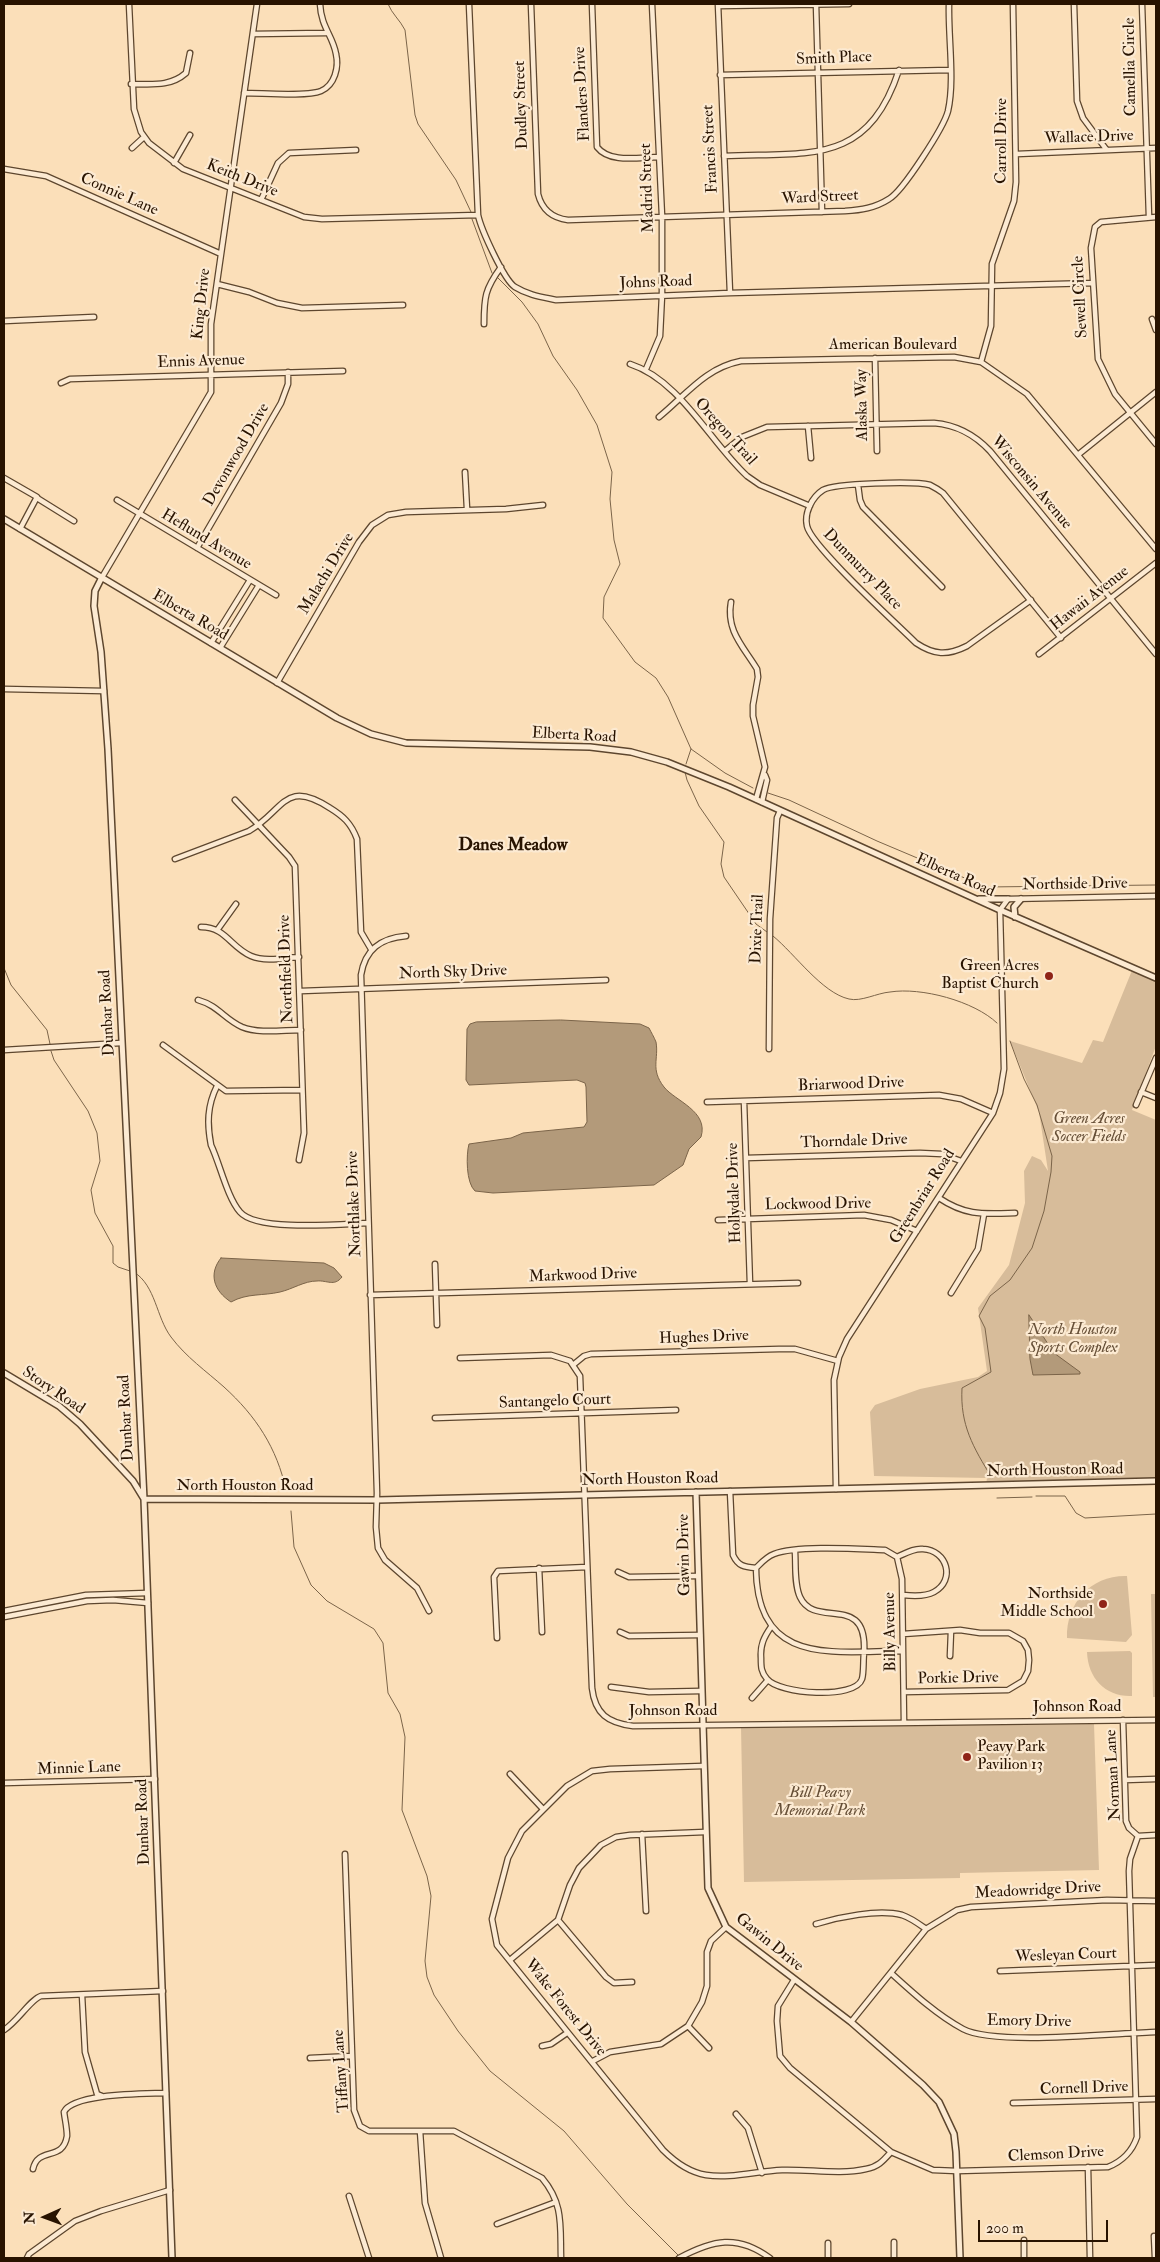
<!DOCTYPE html>
<style>
body{margin:0}
#map{position:relative;width:1160px;height:2262px;overflow:hidden;background:#fbdfb9;font-family:"IM FELL Double Pica",serif}
canvas{display:block}
.frame{position:absolute;inset:0;border:5px solid #281300;pointer-events:none}
.north{position:absolute;left:20px;top:2192px;width:50px;height:50px;-webkit-text-stroke:4px #fcead2;paint-order:stroke;rotate:268deg;font-size:14px;font-weight:700;line-height:20px;text-align:center;color:#281300}
.north::after{content:'';display:block;margin:auto;width:18px;height:22px;background:#281300;clip-path:polygon(50% 0,100% 100%,50% 72%,0 100%)}
.scale{position:absolute;left:978px;top:2220px;width:130px;height:22px;box-sizing:border-box;border:2px solid #281300;border-top:0;padding-left:6px;font-size:15px;line-height:18px;white-space:nowrap;color:#281300;-webkit-text-stroke:4px #fcead2;paint-order:stroke}
</style>
<div id="map">
<canvas width="1160" height="2262"></canvas>
<div class="frame"></div>
<div class="north">N</div>
<div class="scale">200 m</div>
</div>
<script>
const ctx = document.querySelector('canvas').getContext('2d');
ctx.lineJoin = 'round';
function paint(path, color) { ctx.fillStyle = color; ctx.fill(path, 'evenodd'); }
function stroke(path, color, width, dash) { ctx.strokeStyle = color; ctx.lineWidth = width; ctx.lineCap = dash ? 'butt' : 'round'; ctx.setLineDash(dash || []); ctx.stroke(path); }
function write(font, color, halo, rows, align = 'center') {
  ctx.font = font + ' "IM FELL Double Pica",serif'; ctx.lineWidth = 4.5; ctx.setLineDash([]); ctx.textBaseline = 'middle'; ctx.strokeStyle = halo; ctx.fillStyle = color; for (const [text, x, y, turn = 0] of rows) {
    ctx.save(); ctx.translate(x, y); ctx.rotate((+turn || 0) * Math.PI / 180); ctx.textAlign = isNaN(turn) ? turn : align; if (halo) ctx.strokeText(text, 0, 0); ctx.fillText(text, 0, 0); ctx.restore();
  }
}
const green = new Path2D(`
 M1133 968 1156 978V1046L1132 1110 1156 1120V1481L986 1485 987 1478 874 1476 870 1412 875 1405 920 1389 978 1377 987 1371 978 1308 1009 1265 1025 1203 1024 1171 1032 1156 1041 1160 1048 1171 1039 1112 1010 1041 1082 1063 1093 1040 1103 1042Z
 M1127 1576 1132 1635 1126 1642 1067 1638C1066 1603 1091 1575 1127 1576Z
 M1151 1594H1156V1697H1153Z
 M1130 1651 1132 1653V1696C1106 1697 1088 1679 1087 1652Z
 M1094 1724 1099 1870 960 1873V1878L744 1882 741 1727Z`);
const water = new Path2D(`
 M561 1020 640 1024 649 1028C651 1032 654 1037 656 1042 659 1059 650 1069 664 1087 675 1101 709 1111 701 1137L689 1149 683 1165 654 1185 493 1193 475 1191C466 1183 466 1155 469 1144L511 1138 523 1133 584 1127 587 1122 586 1087 585 1083 577 1080 469 1085 466 1080 467 1029 470 1024 476 1022Z
 M221 1258 324 1263 334 1268 342 1277C334 1287 327 1280 317 1281 304 1281 293 1289 280 1292 263 1296 247 1293 231 1302 214 1291 208 1274 221 1258Z
 M1029 1315 1054 1353 1080 1372V1374L1033 1375 1030 1359Z`);
const stream = new Path2D(`
 M388 4C392 14 400 20 405 30L415 115 418 124 456 180 471 212
 M472 219 492 273
 M498 278 522 302 538 324 553 356 577 390 597 425 612 472 610 499 614 540 620 564 604 597 603 618 635 662 656 678 668 697 691 749 725 773 753 788
 M686 764 691 749
 M685 772 687 780 699 806 724 842 721 864 724 877 756 924 767 932
 M768 793 789 800 877 841 986 887 1156 885
 M773 936C795 954 822 993 849 999 861 1002 877 993 890 992 921 987 974 1001 997 1023
 M4 968 11 985 47 1030 50 1044
 M51 1051 54 1060 88 1111 97 1133 100 1161 91 1190 95 1213 113 1246V1263L118 1267 130 1271
 M134 1272C156 1286 156 1317 171 1337 186 1357 206 1371 224 1387 256 1416 277 1448 286 1490
 M992 1478C973 1447 960 1425 962 1388L991 1372 985 1328 979 1316 990 1296 1010 1280 1032 1248 1044 1211 1051 1172 1052 1156 1037 1105 1024 1079 1010 1041
 M1036 1496H1065L1076 1513 1085 1518 1156 1514
 M997 1498 1032 1497
 M291 1511 294 1547 311 1585 327 1601 374 1629 383 1643 388 1693 400 1714 405 1737 402 1810 427 1876 431 1896 425 1961 427 1977 434 1995 458 2031 490 2071 564 2131 627 2204 678 2255`);
const minor = new Path2D(`
 M129 4 134 109 141 132 149 143 183 169 304 217 322 219 478 215
 M469 4 478 215C481 229 504 280 515 287 528 295 542 297 556 300L730 293 1093 283
 M531 4 538 194C542 210 552 218 568 220L845 211C861 210 875 208 889 199 903 191 944 127 948 111 955 80 948 37 949 4
 M592 4 597 147C610 164 640 157 659 157
 M718 4 730 293
 M816 4 822 212
 M1074 4 1077 101 1083 118 1106 149
 M1142 4 1149 217
 M718 6 849 4
 M253 34 326 33
 M720 75 950 70
 M131 84C152 84 170 87 186 73L190 53
 M244 93C263 93 306 97 321 91 335 85 339 67 336 54 333 36 321 27 320 4
 M132 148 144 137
 M1017 154 1156 148
 M724 156C808 152 867 167 899 70
 M174 163 190 135
 M4 169 46 176 221 254
 M261 200 278 163 289 153 356 150
 M1156 217 1101 222 1095 227 1091 248 1098 359 1115 394 1156 444
 M217 284 249 292 277 303 302 308 403 305
 M1152 319 1156 330
 M4 321 94 317
 M484 324C484 297 485 289 501 267
 M875 358 877 451
 M981 362 991 326 992 264 1014 201 1016 182 1013 4
 M630 364C680 380 710 442 747 476L760 485 810 506
 M646 369 660 336 662 295V216L652 4
 M61 383 70 379 343 371
 M659 417C686 395 705 368 741 361L954 357 981 362 1027 394 1156 549
 M808 426 811 458
 M725 451 742 437 767 427 934 423C957 425 974 434 990 451L1156 654
 M1079 454 1156 392
 M465 472 467 509
 M4 478 37 497 20 529
 M858 485 860 500 863 507 942 587
 M37 498 74 521
 M117 500 276 595
 M197 548 281 403 288 384V372
 M101 579 211 392V324L257 4
 M1031 600 967 646C947 656 934 655 916 643 898 625 811 546 807 526 804 513 812 497 823 490 835 483 915 481 930 485 934 487 939 490 943 493L1061 638
 M731 602C726 631 743 646 757 669L758 677 753 705V716L765 767 756 799
 M211 643 250 580
 M220 648 259 585
 M1039 654 1156 563
 M277 683 359 542 372 525 388 515 406 512 506 509 543 505
 M4 689 104 691
 M235 800 289 857 295 866 304 1133 299 1160
 M762 802 767 780 765 775
 M175 859 249 831C284 811 284 778 330 808 343 816 351 823 357 839L361 932 371 949
 M201 927C226 927 230 947 251 956 265 962 284 958 299 957
 M218 929 236 904
 M406 936C381 938 365 949 361 975L377 1493 376 1527 378 1548 385 1560 417 1588 429 1611
 M301 991 606 980
 M198 1000C219 1006 224 1019 242 1027 259 1034 283 1030 301 1030
 M163 1045 226 1091 302 1090
 M769 1049 770 919 777 818 780 811
 M4 1050 121 1043
 M217 1086C207 1106 207 1124 211 1145 220 1164 227 1197 240 1212 257 1232 342 1224 368 1223
 M1141 1092 1156 1098
 M744 1101 750 1284
 M707 1102 939 1095 961 1099 993 1113
 M1136 1105 1156 1058
 M746 1158 920 1153 942 1154 961 1161
 M939 1198C966 1216 983 1214 1015 1213
 M718 1220 864 1215 891 1220 917 1231
 M435 1264 437 1325
 M951 1293 978 1249 984 1214
 M370 1295 798 1283
 M460 1358 551 1355 570 1361 580 1376 592 1688C595 1714 608 1723 633 1726L1156 1720
 M573 1365 584 1356 591 1354 779 1349H795L838 1361
 M435 1418 676 1410
 M836 1489 834 1380 839 1357 847 1339 993 1113 1000 1093 1004 1069 1000 910 1008 899 1156 896
 M730 1491 733 1555C738 1566 744 1567 756 1568 761 1563 766 1557 774 1554 798 1545 858 1549 885 1550L897 1557 902 1579 904 1723
 M897 1557C906 1553 914 1548 923 1549 947 1550 956 1580 934 1592 925 1597 912 1596 903 1595
 M539 1568 542 1632
 M756 1568C757 1667 832 1651 903 1651
 M618 1572 629 1577 698 1576
 M4 1611 86 1595 147 1593
 M4 1617 87 1601 113 1600 148 1603
 M771 1627C764 1637 760 1645 761 1658 761 1667 761 1672 767 1679 779 1694 855 1700 862 1679 864 1672 863 1661 864 1653 868 1591 815 1630 800 1597 794 1584 796 1565 795 1552
 M620 1632 629 1636 700 1635
 M903 1634 960 1630 980 1633H1009L1023 1641 1028 1650 1029 1660 1028 1671 1023 1681 1008 1690 904 1692
 M497 1638 494 1577 498 1571 587 1567
 M950 1656 951 1631
 M611 1687 649 1692 701 1691
 M752 1698 767 1681
 M1123 1720 1126 1821 1129 1828 1138 1836 1156 1835
 M703 1766 610 1769 592 1771 567 1786 522 1831 508 1858 492 1919 497 1945 663 2150C675 2162 688 2172 706 2175 730 2179 757 2171 782 2170 810 2169 839 2175 866 2169 878 2167 883 2161 891 2152
 M510 1774 543 1809
 M1125 1780 1156 1779
 M4 1783 155 1779
 M642 1834 646 1911
 M345 1854 354 2110 360 2126 369 2131H454L542 2178C564 2204 560 2226 561 2258
 M558 1920 606 1977 614 1983 632 1982
 M816 1924C839 1917 878 1909 902 1915 911 1918 919 1924 926 1929
 M510 1960 558 1920 570 1885 579 1868 601 1845 616 1837 630 1835 705 1832
 M1000 1971 1156 1965
 M891 1973C913 1993 937 2015 963 2029 995 2046 1115 2033 1156 2032
 M794 1980 778 2006 777 2021 780 2056 790 2068 891 2152 933 2170 957 2171 1108 2167C1123 2161 1132 2152 1137 2137L1129 1871 1130 1859 1138 1836
 M82 1995 85 2052 97 2094 102 2096
 M851 2022 926 1929 957 1910 971 1907 1107 1900 1156 1901
 M688 2026 709 2048
 M4 2030C17 2022 31 1999 41 1996L163 1991
 M542 2046 551 2044 567 2033
 M310 2058 352 2056
 M593 2061 610 2052 661 2044 688 2026 702 2002 707 1986V1952L711 1941 726 1927
 M1013 2103 1156 2099
 M736 2114 748 2128 762 2173
 M420 2131 425 2203 441 2258
 M1088 2167 1090 2258
 M33 2169C38 2146 63 2162 67 2136 67 2128 65 2120 64 2112 73 2093 146 2094 166 2093
 M349 2196 369 2258
 M497 2224 556 2202
 M1154 2236 1155 2258
 M1024 2240V2258
 M894 2242V2258
 M828 2243V2258
 M27 2258 29 2254 75 2221 101 2211 170 2190
 M679 2258C713 2240 737 2234 770 2258`);
const tertiary = new Path2D(`
 M4 519 337 718 371 734 406 743 590 747 631 752 667 762 729 787 1000 910 1156 978
 M101 579 95 591 94 606 101 652 108 749 144 1499 172 2258
 M979 899H1008
 M1015 917 1014 907 1021 899
 M4 1373 59 1406 80 1424 133 1481 144 1499 377 1500 1156 1481
 M696 1492 708 1888 726 1927 851 2022 923 2085 939 2102 954 2134 956 2152 960 2258`);
const markers = [
 [1049,976,5,"#8f2418"],
 [1103,1604,5,"#8f2418"],
 [967,1757,5,"#8f2418"]
];
const streetNames = [
 ["Smith Place",834,59,-2],
 ["Camellia Circle",1131,67,-91],
 ["Flanders Drive",583,94,-93],
 ["Dudley Street",522,105,-92],
 ["Wallace Drive",1089,138,-2],
 ["Carroll Drive",1003,141,-90],
 ["Francis Street",711,149,-93],
 ["Keith Drive",242,179,22],
 ["Madrid Street",648,188,-92],
 ["Connie Lane",119,195,24],
 ["Ward Street",820,198,-3],
 ["Johns Road",656,283,-2],
 ["Sewell Circle",1081,297,-93],
 ["King Drive",202,304,-84],
 ["American Boulevard",893,346],
 ["Ennis Avenue",201,362,-2],
 ["Alaska Way",863,405,-91],
 ["Oregon Trail",725,432,48],
 ["Devonwood Drive",237,455,-60],
 ["Wisconsin Avenue",1031,483,50],
 ["Heflund Avenue",206,540,31],
 ["Dunmurry Place",862,570,46],
 ["Malachi Drive",327,574,-59],
 ["Hawaii Avenue",1090,599,-38],
 ["Elberta Road",190,616,30],
 ["Elberta Road",574,736,3],
 ["Elberta Road",955,876,24],
 ["Northside Drive",1075,885,-1],
 ["Dixie Trail",758,929,-88],
 ["Northfield Drive",287,969,-92],
 ["North Sky Drive",453,973,-2],
 ["Dunbar Road",108,1013,-93],
 ["Briarwood Drive",851,1085,-2],
 ["Thorndale Drive",854,1142,-2],
 ["Hollydale Drive",735,1193,-92],
 ["Greenbriar Road",923,1197,-58],
 ["Northlake Drive",355,1204,-92],
 ["Lockwood Drive",818,1205,-1],
 ["Markwood Drive",583,1276,-2],
 ["Hughes Drive",704,1338,-2],
 ["Story Road",53,1391,34],
 ["Santangelo Court",555,1402,-2],
 ["Dunbar Road",127,1418,-93],
 ["North Houston Road",1055,1471,-1],
 ["North Houston Road",650,1480,-1],
 ["North Houston Road",245,1487],
 ["Gawin Drive",685,1555,-91],
 ["Billy Avenue",891,1632,-91],
 ["Porkie Drive",958,1679,-1],
 ["Johnson Road",1077,1708],
 ["Johnson Road",673,1712],
 ["Minnie Lane",79,1769,-2],
 ["Norman Lane",1114,1775,-93],
 ["Dunbar Road",144,1822,-92],
 ["Meadowridge Drive",1038,1891,-3],
 ["Gawin Drive",769,1943,39],
 ["Wesleyan Court",1066,1956,-2],
 ["Wake Forest Drive",565,2008,51],
 ["Emory Drive",1029,2022,1],
 ["Tiffany Lane",342,2071,-94],
 ["Cornell Drive",1084,2089,-2],
 ["Clemson Drive",1056,2155,-3]
];
const poiNames = [
 ["Green Acres",1039,967],
 ["Baptist Church",1039,985],
 ["Northside",1093,1595],
 ["Middle School",1093,1613],
 ["Peavy Park",977,1748,"left"],
 ["Pavilion 13",977,1766,"left"]
];
const parkNames = [
 ["Green Acres",1089,1120],
 ["Soccer Fields",1089,1138],
 ["North Houston",1073,1331],
 ["Sports Complex",1073,1349],
 ["Bill Peavy",820,1794],
 ["Memorial Park",820,1812]
];
const neighbourhoodNames = [
 ["Danes Meadow",513,846]
];
paint(green, '#d7bc9a');
paint(water, '#b39a7a');
stroke(water, '#7b6449', 1);
stroke(stream, '#7b6449', 1);
stroke(minor, '#5d462e', 7);
stroke(tertiary, '#5d462e', 8);
stroke(minor, '#fcead2', 4.5);
stroke(tertiary, '#fcead2', 5);
for (const [x, y, r, color] of markers) { const dot = new Path2D(); dot.arc(x, y, r, 0, 2 * Math.PI); ctx.fillStyle = color; ctx.fill(dot); stroke(dot, '#fcead2', 2); }
write('16px', '#281300', '#fcead2', streetNames);
write('16px', '#281300', '#fcead2', poiNames, 'right');
write('italic 16px', '#654e36', '#fcead2', parkNames);
write('bold 18px', '#281300', '#fcead2', neighbourhoodNames);
</script>
